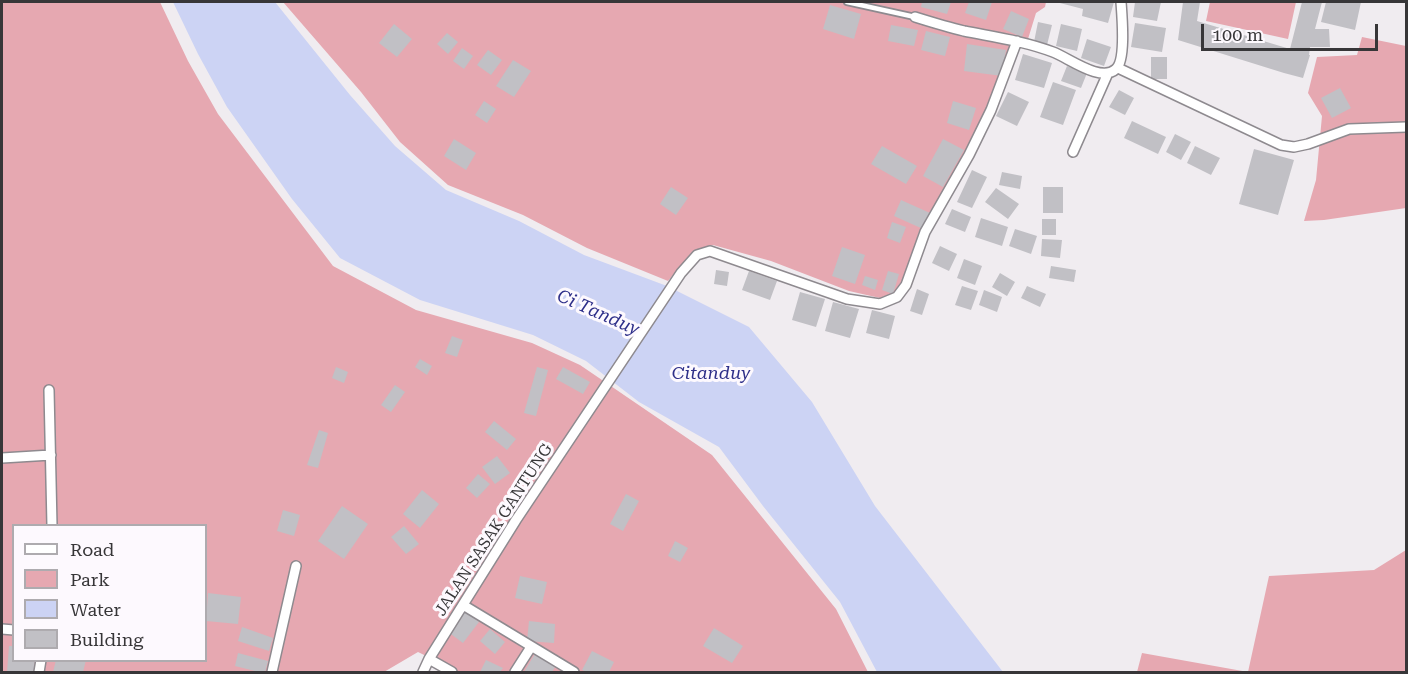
<!DOCTYPE html>
<style>
body{margin:0}
#map{position:relative;width:1408px;height:674px;overflow:hidden;background:#f0ecf0;font-family:"Roboto Serif",serif}
canvas{display:block}
.frame{position:absolute;inset:0;border:3px solid #373638;pointer-events:none}
.legend{position:absolute;left:12px;top:524px;width:195px;height:138px;box-sizing:border-box;background:#fdf9fe;border:2px solid #aeabaf;margin:0;padding:8px 10px;list-style:none;font-size:18px;color:#373638}
.legend li{display:flex;align-items:center;gap:12px;height:30px}
.legend b{width:30px;border:2px solid #aeabaf}
.scale{position:absolute;left:1201px;top:24px;width:177px;height:27px;box-sizing:border-box;border:3px solid #373638;border-top:0;padding-left:8px;font-size:18px;line-height:21px;white-space:nowrap;color:#373638;-webkit-text-stroke:4px #fdf9fe;paint-order:stroke}
</style>
<div id="map">
<canvas width="1408" height="674"></canvas>
<div class="frame"></div>
<ul class="legend">
<li><b style="height:8px;background:#fff"></b>Road</li>
<li><b style="height:16px;background:#e6a8b1"></b>Park</li>
<li><b style="height:16px;background:#ccd3f4"></b>Water</li>
<li><b style="height:16px;background:#c1c0c5"></b>Building</li>
</ul>
<div class="scale">100 m</div>
</div>
<script>
const ctx = document.querySelector('canvas').getContext('2d');
ctx.lineJoin = 'round';
function paint(path, color) { ctx.fillStyle = color; ctx.fill(path, 'evenodd'); }
function stroke(path, color, width, dash) { ctx.strokeStyle = color; ctx.lineWidth = width; ctx.lineCap = dash ? 'butt' : 'round'; ctx.setLineDash(dash || []); ctx.stroke(path); }
function write(font, color, halo, rows, align = 'center') {
  ctx.font = font + ' "Roboto Serif",serif'; ctx.lineWidth = 6; ctx.setLineDash([]); ctx.textBaseline = 'middle'; ctx.strokeStyle = halo; ctx.fillStyle = color; for (const [text, x, y, turn = 0] of rows) {
    ctx.save(); ctx.translate(x, y); ctx.rotate((+turn || 0) * Math.PI / 180); ctx.textAlign = isNaN(turn) ? turn : align; if (halo) ctx.strokeText(text, 0, 0); ctx.fillText(text, 0, 0); ctx.restore();
  }
}
const green = new Path2D(`
 M2 2H160L188 61 218 114 333 266 416 310 532 343 580 365 712 455 836 609 868 672H459L418 652 384 672H2ZM14 526H206V660H14Z
 M283 2H1046L1045 7 1036 13 1028 39 1015 37 988 109 966 153 919 232 903 281 896 292 880 298 849 291 771 261 713 245 693 251 668 281 587 248 523 215 448 185 400 142 361 92Z
 M1210 2H1296L1288 39 1206 21Z
 M1362 37 1406 46V208L1324 220 1304 221 1316 180 1322 116 1308 93 1317 57 1357 55Z
 M1406 550V672H1137L1142 653 1248 672 1269 576 1374 570Z`);
const water = new Path2D(`
 M173 2H275L350 95 395 146 446 190 519 221 584 255 667 286 749 327 812 402 875 506 1003 672H877L840 602 763 506 719 447 639 402 586 361 533 335 420 300 340 258 292 199 227 107 198 54Z`);
const building = new Path2D(`
 M922 2H951L947 14 921 7Z
 M969 2H992L986 20 965 13Z
 M1056 2H1114L1108 23 1082 16 1083 9Z
 M1135 2H1161L1157 21 1133 17Z
 M1183 2H1200L1197 21 1290 49 1302 2H1322L1315 29H1329L1330 47H1310L1309 55H1310L1303 78 1284 73 1178 40Z
 M1326 2H1361L1355 30 1321 22Z
 M830 5 861 14 854 39 823 29Z
 M1011 11 1029 19 1022 37 1003 29Z
 M1038 22 1052 25 1047 45 1034 42Z
 M1135 23 1166 28 1162 52 1131 47Z
 M394 24 412 39 397 57 379 43Z
 M1061 24 1082 29 1077 51 1056 46Z
 M891 25 918 30 914 46 888 41Z
 M926 31 950 37 945 56 921 50Z
 M447 33 458 42 448 54 437 44Z
 M1087 39 1111 47 1104 66 1081 58Z
 M967 44 1006 50 1002 76 964 71Z
 M462 48 473 56 464 69 453 61Z
 M488 50 502 60 491 75 477 65Z
 M1023 54 1052 63 1044 88 1015 80Z
 M1151 57H1167V79H1151Z
 M513 60 531 71 514 97 496 86Z
 M1067 66 1087 73 1081 88 1061 81Z
 M1053 82 1076 90 1063 125 1040 117Z
 M1340 88 1351 108 1332 118 1321 98Z
 M1119 90 1134 98 1125 115 1109 107Z
 M1008 92 1029 102 1017 126 996 116Z
 M484 101 496 109 487 123 475 115Z
 M953 101 976 108 969 130 947 123Z
 M1132 121 1166 137 1158 154 1124 138Z
 M1175 134 1191 142 1181 160 1166 152Z
 M454 139 476 153 466 170 444 156Z
 M943 139 964 150 943 187 923 176Z
 M882 146 917 166 906 184 871 164Z
 M1195 146 1220 158 1211 175 1187 163Z
 M1254 149 1294 160 1278 215 1239 204Z
 M972 170 987 177 972 208 957 202Z
 M1002 172 1022 176 1020 189 999 185Z
 M671 187 688 198 676 215 660 204Z
 M1043 187H1063V213H1043Z
 M996 188 1019 204 1008 219 985 202Z
 M901 200 930 213 923 229 894 216Z
 M952 209 971 217 965 232 945 224Z
 M981 218 1008 227 1002 246 975 237Z
 M1042 219H1056V235H1042Z
 M892 222 906 227 900 243 887 238Z
 M1015 229 1037 236 1031 254 1009 246Z
 M1042 239 1062 240 1060 258 1041 256Z
 M940 246 957 254 949 271 932 263Z
 M842 247 865 255 855 284 832 276Z
 M964 259 982 266 975 285 957 278Z
 M1051 266 1076 270 1074 282 1049 278Z
 M716 270 729 272 727 286 714 284Z
 M749 271 777 281 770 300 742 290Z
 M888 271 899 274 893 294 882 290Z
 M1000 273 1015 282 1007 296 992 287Z
 M865 276 878 280 875 290 862 285Z
 M962 286 978 291 971 310 955 305Z
 M1027 286 1046 294 1040 307 1021 298Z
 M917 289 929 294 922 315 910 311Z
 M984 290 1002 297 997 312 979 305Z
 M800 292 825 299 816 327 792 320Z
 M833 302 859 309 850 338 825 331Z
 M872 310 895 316 889 339 866 333Z
 M452 336 463 340 457 357 445 353Z
 M420 359 432 366 427 375 415 367Z
 M336 367 348 372 344 383 332 378Z
 M537 367 548 370 536 416 524 413Z
 M563 367 590 382 583 394 556 379Z
 M395 385 405 392 391 412 381 405Z
 M494 421 516 439 507 450 485 432Z
 M319 430 328 433 318 468 307 465Z
 M497 456 510 473 495 484 482 467Z
 M478 474 490 484 477 498 466 488Z
 M422 490 439 504 420 528 403 514Z
 M626 494 639 501 623 531 610 524Z
 M342 506 368 524 344 559 318 541Z
 M283 510 300 515 294 536 277 531Z
 M404 526 419 544 406 554 391 537Z
 M675 541 688 548 680 562 668 556Z
 M520 576 547 582 542 604 515 598Z
 M208 593 241 597 238 624 206 621Z
 M465 611 479 622 463 643 448 632Z
 M529 621 555 624 554 643 527 641Z
 M242 627 273 638 269 651 238 641Z
 M714 628 743 646 732 663 703 646Z
 M490 629 505 642 495 654 480 641Z
 M9 646H14V660H35L34 672H7Z
 M592 651 614 662 609 672H587L582 670Z
 M536 652 557 664 552 672H524Z
 M238 653 268 661 265 672H259L235 666Z
 M56 660H86L83 672H53Z
 M486 660 503 668 500 672H480Z`);
const service = new Path2D(`
 M847 2 915 17`);
const minor = new Path2D(`
 M915 17C931 22 947 27 964 31 994 37 1024 41 1053 52 1069 58 1101 83 1116 69 1126 60 1122 16 1121 2
 M1118 68 1281 145 1294 147 1308 144 1349 129 1406 127
 M1073 152 1108 73
 M49 390 52 526
 M2 458 51 455
 M463 605 574 672
 M2 629 14 630
 M429 659 452 672
 M39 672 41 660
 M272 672 296 566
 M423 672 429 659 516 520 681 273 697 255 710 251 847 299 880 304 897 297 906 285 925 232 969 155 991 110 1017 41
 M515 672 531 647`);
const streetNames = [
 ["JALAN SASAK GANTUNG",494,530,-57]
];
const waterNames = [
 ["Ci Tanduy",598,313,24],
 ["Citanduy",711,374]
];
paint(green, '#e6a8b1');
paint(water, '#ccd3f4');
paint(building, '#c1c0c5');
stroke(service, '#8e8a8f', 8);
stroke(minor, '#8e8a8f', 12);
stroke(service, '#fff', 4.5);
stroke(minor, '#fff', 9);
write('16px', '#373638', '#fdf9fe', streetNames);
write('italic 18px', '#2e2f89', '#fdf9fe', waterNames);
</script>
